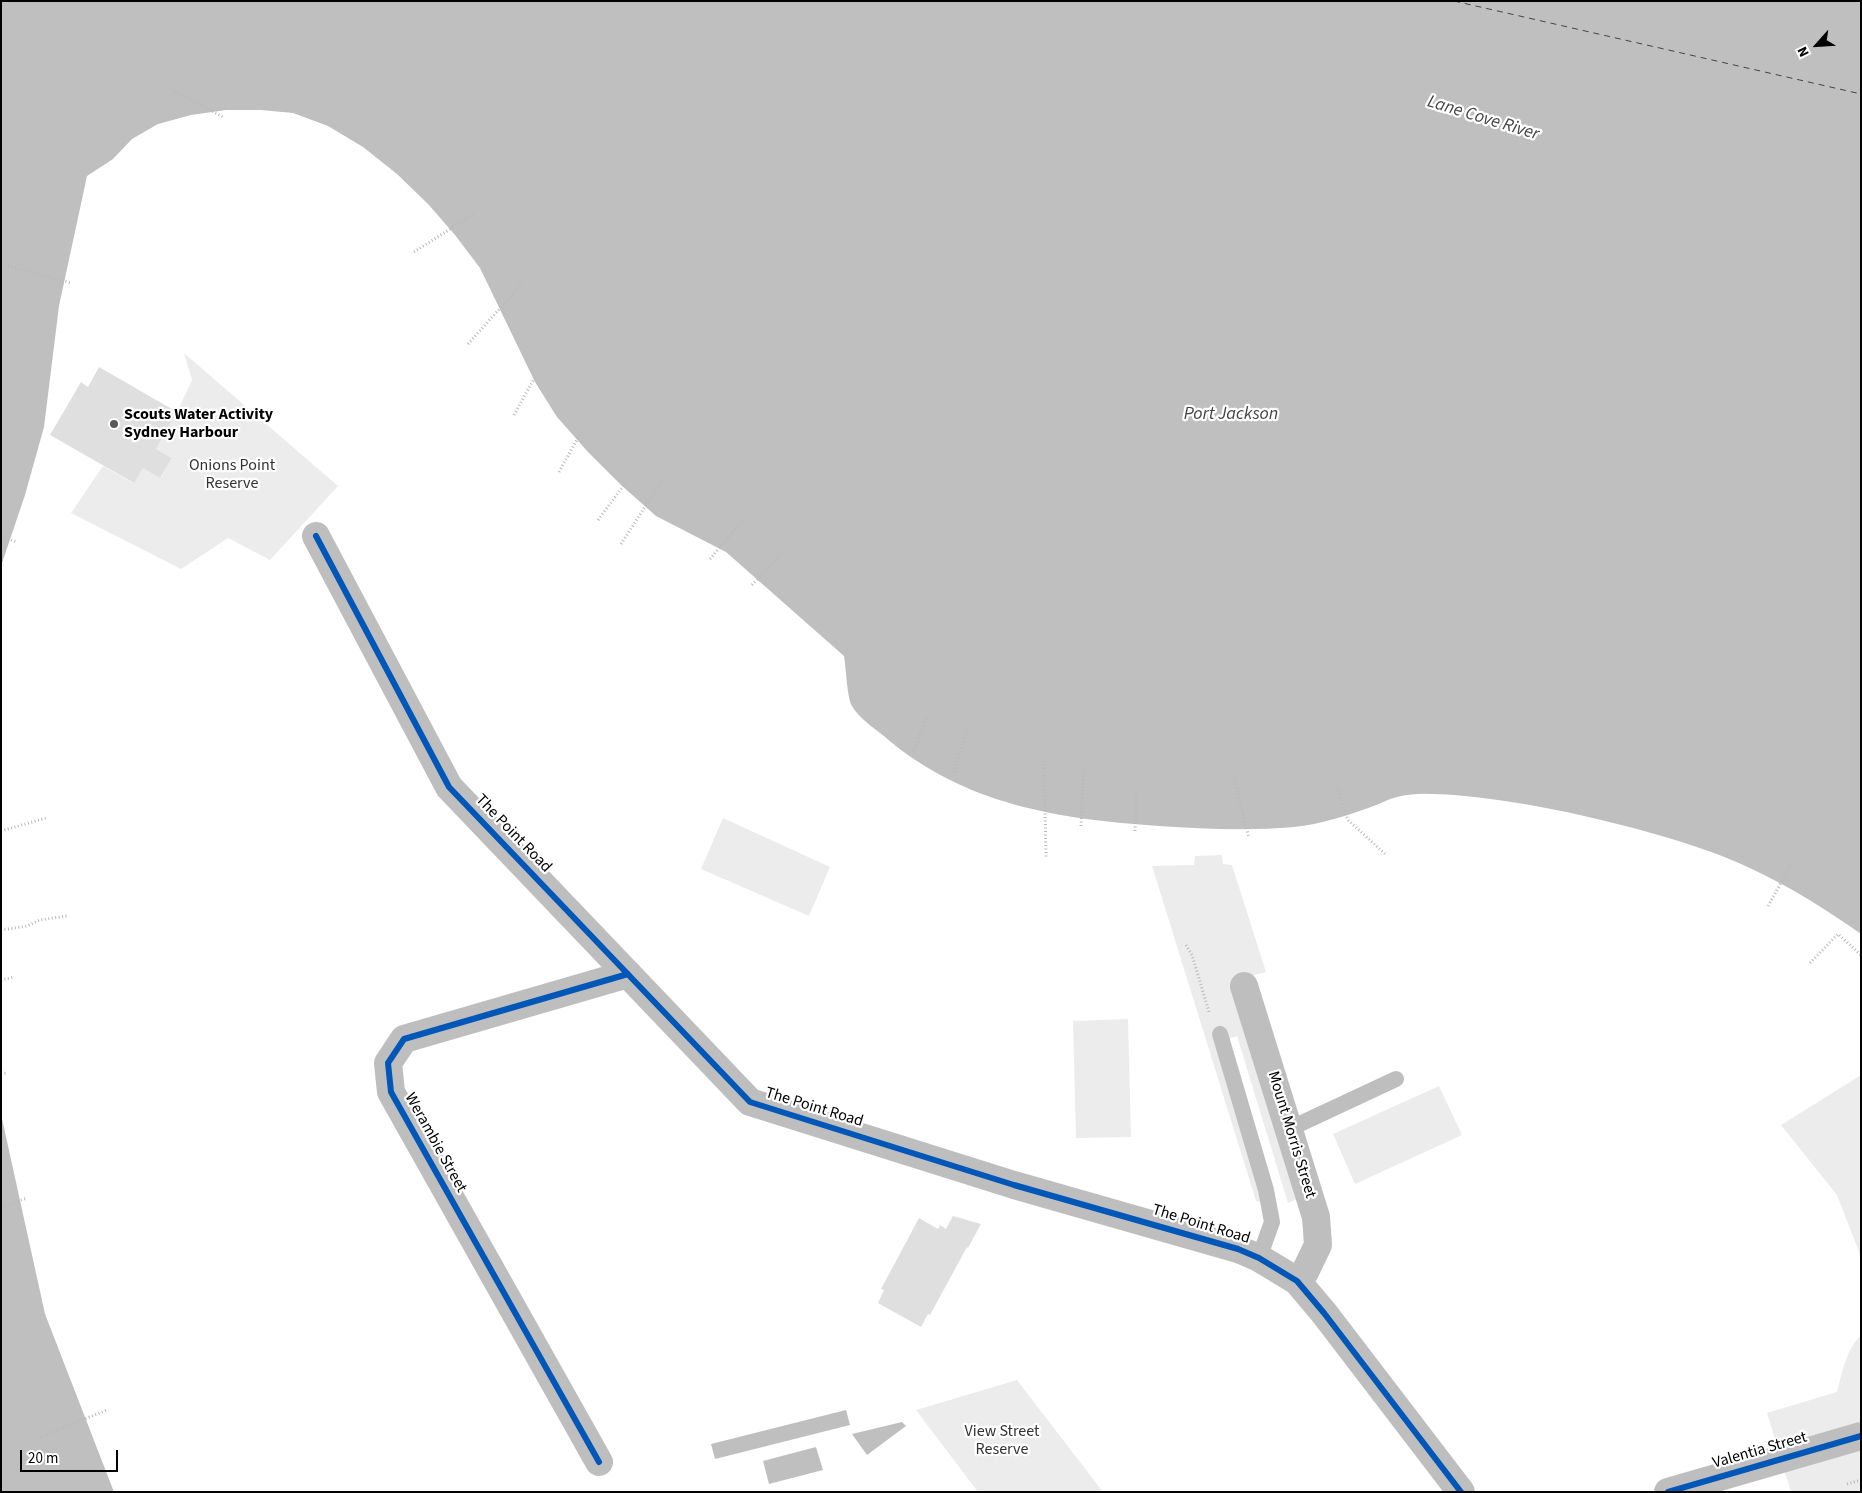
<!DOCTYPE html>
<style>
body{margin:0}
#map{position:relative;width:1862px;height:1493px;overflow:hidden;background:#fff;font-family:"Source Sans 3",sans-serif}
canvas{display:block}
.frame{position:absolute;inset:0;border:2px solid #000;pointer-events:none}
.north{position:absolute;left:1792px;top:20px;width:50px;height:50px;-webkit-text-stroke:4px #fff;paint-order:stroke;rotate:244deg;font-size:14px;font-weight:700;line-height:20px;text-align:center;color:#000}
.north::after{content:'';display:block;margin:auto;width:18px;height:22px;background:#000;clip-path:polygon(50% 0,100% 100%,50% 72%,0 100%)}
.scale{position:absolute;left:20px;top:1450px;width:98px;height:22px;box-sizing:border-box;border:2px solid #000;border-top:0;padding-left:6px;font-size:15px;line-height:18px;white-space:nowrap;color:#000;-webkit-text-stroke:4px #fff;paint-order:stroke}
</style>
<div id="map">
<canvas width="1862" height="1493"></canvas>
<div class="frame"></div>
<div class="north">N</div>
<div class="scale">20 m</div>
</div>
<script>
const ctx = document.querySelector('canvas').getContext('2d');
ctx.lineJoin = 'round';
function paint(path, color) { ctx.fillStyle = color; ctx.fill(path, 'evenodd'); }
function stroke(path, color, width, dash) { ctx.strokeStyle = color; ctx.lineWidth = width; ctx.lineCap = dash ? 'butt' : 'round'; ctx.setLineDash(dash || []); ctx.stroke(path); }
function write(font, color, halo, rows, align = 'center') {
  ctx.font = font + ' "Source Sans 3",sans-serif'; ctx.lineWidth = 4.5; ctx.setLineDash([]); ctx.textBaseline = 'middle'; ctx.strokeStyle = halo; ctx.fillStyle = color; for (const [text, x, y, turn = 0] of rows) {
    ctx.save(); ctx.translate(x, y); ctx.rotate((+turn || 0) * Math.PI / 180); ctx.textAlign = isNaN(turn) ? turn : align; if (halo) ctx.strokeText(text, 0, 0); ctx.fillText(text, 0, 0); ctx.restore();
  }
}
const green = new Path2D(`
 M184 353 338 486 270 560 228 538 181 569 71 513 103 466 133 483 143 468 161 477 172 458 156 449 177 412 192 380Z
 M723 818 830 867 809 916 701 869Z
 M1222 855 1223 864 1232 865 1266 972 1254 975 1242 981 1300 1198 1288 1203 1237 1036 1216 1043 1263 1202 1256 1201 1152 866 1194 865 1195 856Z
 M1128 1019 1131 1137 1076 1138 1073 1021Z
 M1861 1075V1257L1837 1195 1781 1125Z
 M1439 1086 1462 1135 1355 1184 1333 1134Z
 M1861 1335V1492H1791L1767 1413 1837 1392C1842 1373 1846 1350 1861 1335Z
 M1017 1380 1103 1492H978L916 1410Z`);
const water = new Path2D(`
 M1 1H1861V934C1827 910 1792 888 1754 870 1717 852 1677 840 1637 829 1577 813 1515 800 1454 795 1436 794 1415 792 1397 797 1388 799 1380 804 1371 807 1346 816 1321 824 1294 827 1249 831 1204 829 1159 826 1059 819 964 805 885 737 874 728 859 718 852 706 847 698 846 667 844 656L726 552 656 516 621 485 588 452 557 417 535 382 480 268 455 235 428 204 397 174 363 147 328 126 293 113 261 110H226L191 115 158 124 132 139 113 159 87 176 59 306 44 427 25 495 1 566Z
 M1 1114 45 1314 114 1492H1Z
 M846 1410 850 1425 715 1459 711 1444Z
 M902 1422 906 1426 867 1455 852 1434Z
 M816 1447 823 1470 769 1484 763 1461Z`);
const ferry = new Path2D(`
 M1454 1 1861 94`);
const building = new Path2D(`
 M99 367 177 412 156 449 172 458 160 478 143 468 134 483 50 435 81 382 88 387Z
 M953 1216 981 1224 968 1248 967 1247 930 1315 928 1314 921 1327 878 1303 884 1290 881 1289 919 1218 938 1229 940 1225 946 1229Z`);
const path = new Path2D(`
 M172 90 223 117
 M414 252 474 214
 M8 266 72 283
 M468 344 522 284
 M514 415 536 375
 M559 472 583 429
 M598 520 627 481
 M1 537 17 542
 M621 544 663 479
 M710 559 746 516
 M752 585 781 554
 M913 752 927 717
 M1044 761 1046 859
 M954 772 967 730
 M1234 777 1249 838
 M1337 787 1348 820 1385 854
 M1081 826 1084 767
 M1 831 46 818
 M1135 831 1136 792
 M1768 906 1791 865
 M1 930 27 926 40 920 67 916
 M1186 945 1192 955 1209 1012
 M1810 963 1838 934 1861 955
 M1 980 14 977
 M1 1074 6 1073
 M1 1207 27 1198
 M40 1437 107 1410
 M1847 1484 1861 1480`);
const service = new Path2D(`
 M1220 1034 1266 1190 1272 1222 1259 1258
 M1289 1129 1396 1079`);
const minor = new Path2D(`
 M316 536 449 787 750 1102 1014 1185 1238 1249 1259 1258 1297 1281 1324 1313 1461 1492
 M1244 986 1316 1217 1318 1245 1305 1272 1297 1281
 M599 1462 391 1092 388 1063 404 1039 628 974
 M1668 1492 1861 1436`);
const cycleway = new Path2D(`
 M316 536 449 787 750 1102 1014 1185 1238 1249 1259 1258 1297 1281 1324 1313 1461 1492
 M599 1462 391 1092 388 1063 404 1039 628 974
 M1668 1492 1861 1436`);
const markers = [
 [114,424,5,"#595959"]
];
const poiNames = [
 ["Scouts Water Activity",124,415],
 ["Sydney Harbour",124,433]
];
const parkNames = [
 ["Onions Point",232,466],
 ["Reserve",232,484],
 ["View Street",1002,1432],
 ["Reserve",1002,1450]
];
const streetNames = [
 ["The Point Road",513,834,46],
 ["The Point Road",814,1108,17],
 ["Mount Morris Street",1291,1135,73],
 ["Werambie Street",435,1143,61],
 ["The Point Road",1201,1225,17],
 ["Valentia Street",1760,1451,-16]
];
const waterNames = [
 ["Lane Cove River",1483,119,17],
 ["Port Jackson",1231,415]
];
paint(green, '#ececec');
paint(water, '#bfbfbf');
stroke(ferry, '#444', 1, [6, 5]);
paint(building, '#dfdfdf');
stroke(path, '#b9b9b9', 3, [1, 2.5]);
stroke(service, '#bebebe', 16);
stroke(minor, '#bebebe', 28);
stroke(cycleway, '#0057b8', 6);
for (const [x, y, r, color] of markers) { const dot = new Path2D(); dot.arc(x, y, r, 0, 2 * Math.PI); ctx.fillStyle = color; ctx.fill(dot); stroke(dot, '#fff', 2); }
write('bold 16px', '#000', '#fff', poiNames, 'left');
write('16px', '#333', '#fff', parkNames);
write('16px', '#000', '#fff', streetNames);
write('italic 18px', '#444', '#fff', waterNames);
</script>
